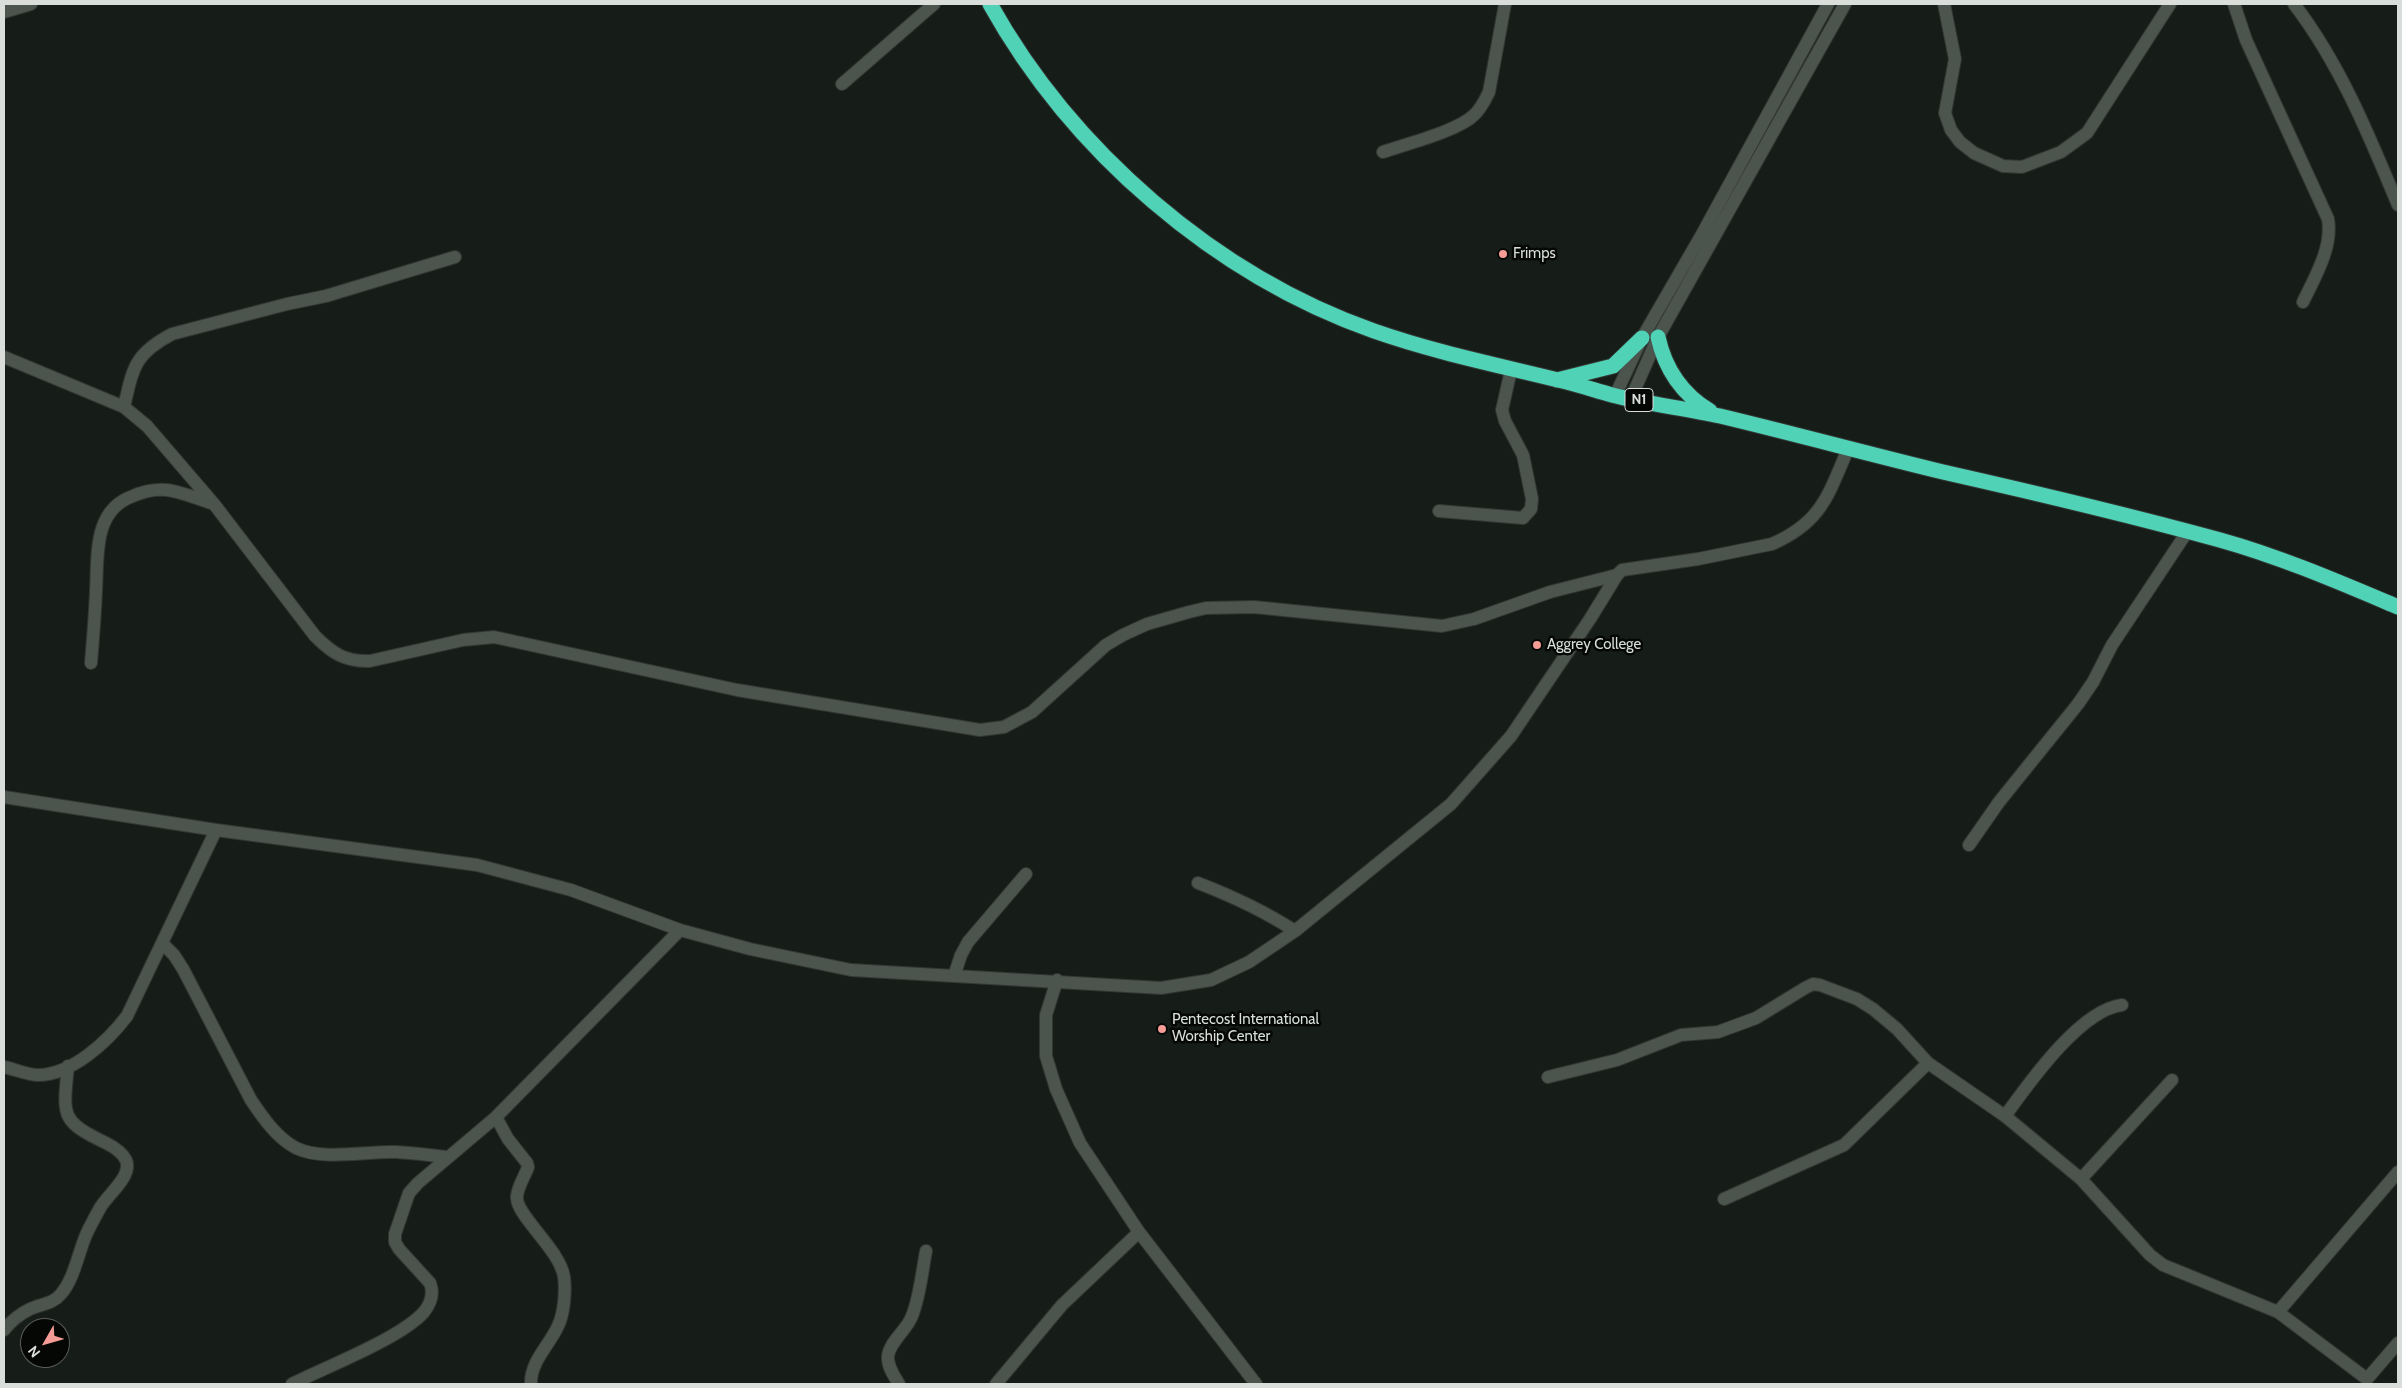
<!DOCTYPE html>
<style>
body{margin:0}
#map{position:relative;width:2402px;height:1388px;overflow:hidden;background:#161d18;font-family:Cabin,sans-serif}
canvas{display:block}
.frame{position:absolute;inset:0;border:5px solid #d9deda;pointer-events:none}
.north{position:absolute;left:20px;top:1318px;width:50px;height:50px;box-sizing:border-box;background:#050705;border:1px solid #5a5d5a;border-radius:50%;rotate:232deg;font-size:14px;font-weight:700;line-height:20px;text-align:center;color:#d9deda}
.north::after{content:'';display:block;margin:auto;width:18px;height:22px;background:#f59c96;clip-path:polygon(50% 0,100% 100%,50% 72%,0 100%)}
</style>
<div id="map">
<canvas width="2402" height="1388"></canvas>
<div class="frame"></div>
<div class="north">N</div>
</div>
<script>
const ctx = document.querySelector('canvas').getContext('2d');
ctx.lineJoin = 'round';
function stroke(path, color, width, dash) { ctx.strokeStyle = color; ctx.lineWidth = width; ctx.lineCap = dash ? 'butt' : 'round'; ctx.setLineDash(dash || []); ctx.stroke(path); }
function write(font, color, halo, rows, align = 'center') {
  ctx.font = font + ' Cabin,sans-serif'; ctx.lineWidth = 5; ctx.setLineDash([]); ctx.textBaseline = 'middle'; ctx.strokeStyle = halo; ctx.fillStyle = color; for (const [text, x, y, turn = 0] of rows) {
    ctx.save(); ctx.translate(x, y); ctx.rotate((+turn || 0) * Math.PI / 180); ctx.textAlign = isNaN(turn) ? turn : align; if (halo) ctx.strokeText(text, 0, 0); ctx.fillText(text, 0, 0); ctx.restore();
  }
}
const minor = new Path2D(`
 M1944 4 1955 59 1945 113 1951 130 1960 142 1974 153 2003 166 2022 167 2061 152 2087 133 2170 4
 M2234 4 2246 40 2328 219C2333 247 2315 277 2303 302
 M2294 4C2340 64 2369 135 2398 205
 M4 12 31 4
 M842 84 934 4
 M1383 152C1406 144 1458 131 1474 115 1481 109 1485 100 1489 92L1505 4
 M4 357 124 407 147 426 214 504 315 636C332 653 345 662 370 661L463 640 494 637 737 690 980 730 1004 727 1032 712 1106 645 1123 635 1147 624 1189 612 1206 608 1254 607 1442 626 1474 619 1550 592 1617 575
 M1615 396 1642 338 1701 236 1828 4
 M1631 398 1658 337 1845 4
 M124 407C133 368 134 354 172 334L287 304 326 296 455 257
 M1439 511 1523 518 1531 509 1532 499 1523 455 1505 421 1502 410 1511 370
 M91 663C93 639 95 615 96 591 98 555 93 510 133 496 144 491 155 489 167 490 182 492 199 499 214 504
 M4 797 216 830 477 865 571 890 680 930 750 949 851 970 1161 988 1211 980 1249 962 1295 931 1451 804 1511 736 1590 619 1617 575 1622 570 1698 559 1772 544C1822 522 1828 495 1848 449
 M1969 845 1999 802 2078 704 2093 682 2112 645 2187 532
 M1198 883C1232 896 1264 911 1295 931
 M162 943 174 955 183 969 251 1100C263 1118 277 1138 296 1148 323 1161 366 1151 396 1152 413 1153 430 1155 446 1157
 M954 976 961 955 968 942 1026 874
 M1057 980 1046 1015V1056L1056 1089 1080 1143 1139 1232 1256 1384
 M4 1067C15 1069 27 1075 38 1075 72 1075 108 1041 127 1016L216 830
 M1548 1077 1617 1060 1681 1035 1718 1032 1756 1018 1805 988 1813 984 1820 985 1857 999 1873 1009 1897 1029 1928 1063 2005 1116 2081 1179 2150 1255 2163 1265 2278 1312 2367 1379 2398 1343
 M2005 1116C2029 1083 2080 1010 2122 1005
 M496 1117 508 1139 527 1163 528 1167C525 1176 518 1186 517 1196 514 1214 560 1249 564 1277 566 1291 564 1314 558 1326 549 1346 530 1362 531 1384
 M2081 1179 2172 1080
 M1724 1199 1844 1145 1928 1063
 M2278 1312 2398 1172
 M4 1330C11 1321 20 1314 30 1309 41 1304 53 1304 61 1294 74 1279 78 1254 86 1235 90 1226 95 1217 100 1208 107 1195 133 1176 126 1160 122 1152 114 1147 106 1143 60 1121 63 1116 68 1066
 M292 1384C326 1367 401 1338 424 1312 431 1303 434 1293 430 1283L399 1249 395 1242V1234L409 1193 418 1183 496 1117 680 930
 M899 1384C894 1376 887 1366 888 1356 890 1341 907 1330 912 1316 920 1296 922 1272 926 1251
 M996 1384 1062 1305 1139 1232`);
const highway = new Path2D(`
 M990 4C1072 151 1215 275 1374 331 1434 352 1497 365 1558 380 1576 384 1594 390 1612 395 1647 404 1684 408 1720 416 1795 434 1869 454 1943 472 2036 493 2129 515 2220 540 2281 557 2341 583 2398 607
 M1658 337C1665 369 1682 394 1710 411
 M1557 380 1613 366 1642 338`);
const markers = [
 [1503,254,5,"#f59c96"],
 [1537,645,5,"#f59c96"],
 [1162,1029,5,"#f59c96"]
];
const shields = [
 [1639,400,28]
];
const shieldNames = [
 ["N1",1639,400]
];
const poiNames = [
 ["Frimps",1513,254],
 ["Aggrey College",1547,645],
 ["Pentecost International",1172,1020],
 ["Worship Center",1172,1037]
];
stroke(minor, '#323733', 14);
stroke(highway, '#323733', 17);
stroke(minor, '#4c544e', 12);
stroke(highway, '#50d2b7', 15);
for (const [x, y, r, color] of markers) { const dot = new Path2D(); dot.arc(x, y, r, 0, 2 * Math.PI); ctx.fillStyle = color; ctx.fill(dot); stroke(dot, '#050705', 2); }
for (const [x, y, w] of shields) { const box = new Path2D(); box.roundRect(x - w / 2, y - 11.5, w, 23, 4); ctx.fillStyle = '#050705'; ctx.fill(box); stroke(box, '#d9deda', 1); }
write('bold 14px', '#d9deda', null, shieldNames);
write('15px', '#d9deda', '#050705', poiNames, 'left');
</script>
